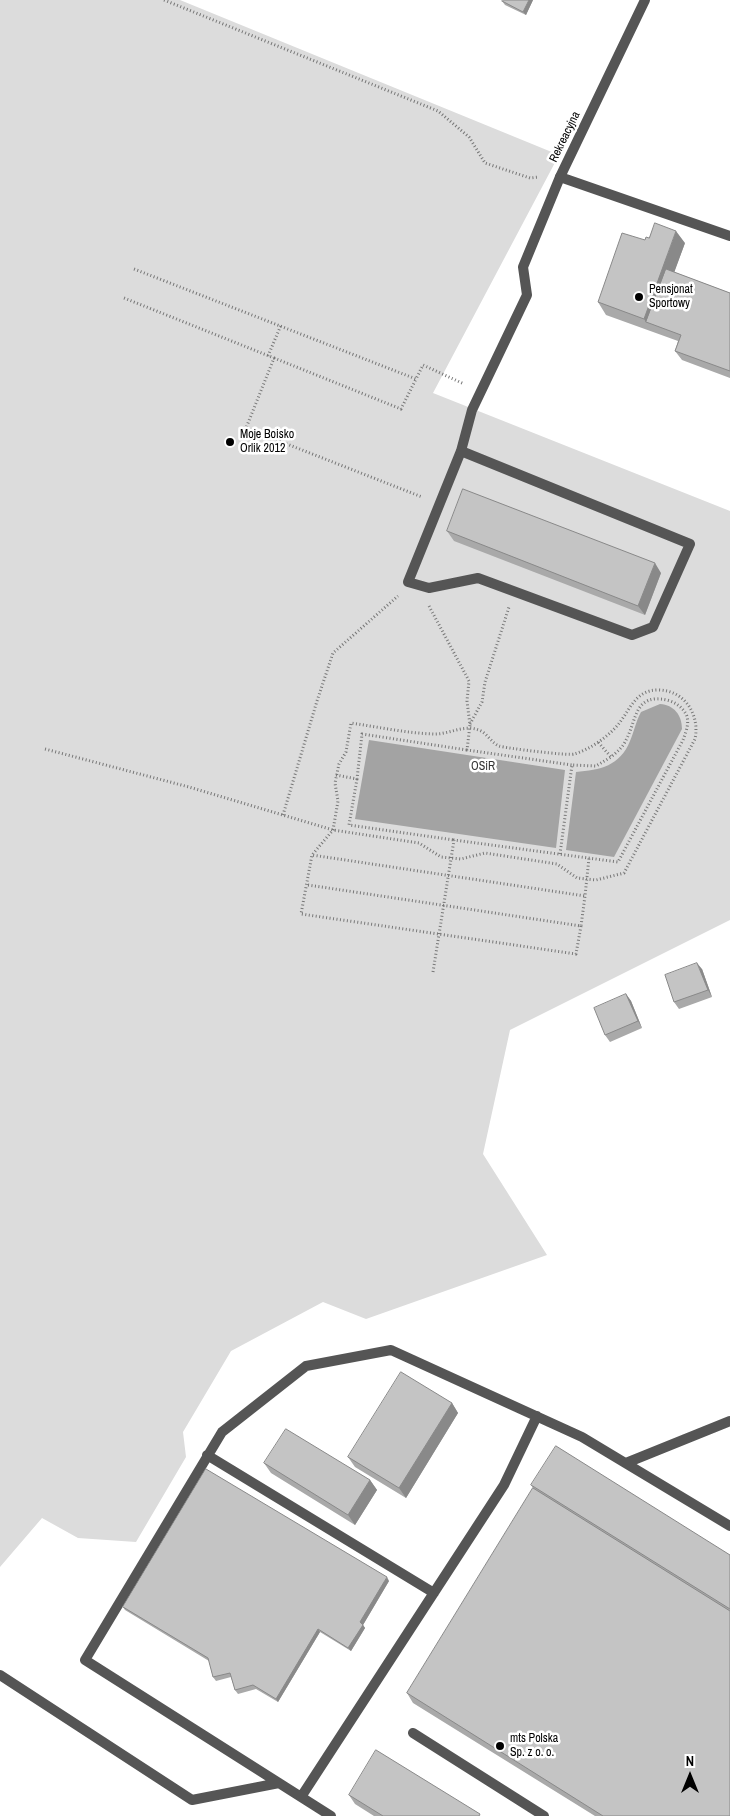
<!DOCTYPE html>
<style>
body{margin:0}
#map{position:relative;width:730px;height:1816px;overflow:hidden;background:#fff;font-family:"Archivo Narrow",sans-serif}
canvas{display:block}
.north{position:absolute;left:665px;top:1751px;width:50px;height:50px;-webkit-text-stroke:4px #fff;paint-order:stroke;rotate:0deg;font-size:14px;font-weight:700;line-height:20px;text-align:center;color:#000}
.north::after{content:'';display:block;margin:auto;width:18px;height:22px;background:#000;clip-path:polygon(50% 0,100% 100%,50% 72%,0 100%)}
</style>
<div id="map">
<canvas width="730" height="1816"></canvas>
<div class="north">N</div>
</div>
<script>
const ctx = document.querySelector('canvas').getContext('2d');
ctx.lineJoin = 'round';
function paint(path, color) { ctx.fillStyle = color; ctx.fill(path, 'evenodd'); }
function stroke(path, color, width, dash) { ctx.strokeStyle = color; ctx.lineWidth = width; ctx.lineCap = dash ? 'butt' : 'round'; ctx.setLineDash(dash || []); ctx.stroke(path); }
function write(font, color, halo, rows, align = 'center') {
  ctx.font = font + ' "Archivo Narrow",sans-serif'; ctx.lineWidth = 5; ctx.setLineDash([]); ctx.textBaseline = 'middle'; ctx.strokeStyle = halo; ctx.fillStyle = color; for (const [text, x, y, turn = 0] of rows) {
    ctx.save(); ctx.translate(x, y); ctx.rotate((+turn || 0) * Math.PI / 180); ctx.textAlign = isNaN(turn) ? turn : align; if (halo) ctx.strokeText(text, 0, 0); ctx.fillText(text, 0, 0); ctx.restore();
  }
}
const green = new Path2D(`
 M0 0H180L559 155 433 393 730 511V920L510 1030 483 1154 547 1255 366 1319 323 1302 231 1351 183 1432 186 1457 136 1542 78 1538 42 1518 0 1567Z`);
const water = new Path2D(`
 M660 704C674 705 682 715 682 729L614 857 566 850 576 772C600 770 620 766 630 741 634 732 636 721 641 712Z
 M369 740 565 770 556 848 355 819Z`);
const path = new Path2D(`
 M164 0 438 111 469 137 485 163 530 178 539 177
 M134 269 416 379 423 365 464 384
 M124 298 274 358 246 428 422 497
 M268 356 281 325
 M274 358 401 409 416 379
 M429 606 469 681 467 701 470 725 467 750 572 765
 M470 724 482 702 485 682 509 607
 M45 749 189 787 333 830 419 843 441 857 461 859 485 853 557 864 577 878 596 880 624 873 695 739C700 715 685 690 658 690 636 690 631 708 620 722 610 736 589 750 574 754 569 756 504 748 499 746 492 743 488 735 481 731 465 723 449 735 433 734 406 733 378 727 351 723L346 752 339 764 335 783 338 801 333 830 312 855
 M336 775 357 779 362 734 467 750
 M357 779 349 825 454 840
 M283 815 317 701 333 653 398 596
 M560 854 572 765 596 766 611 757
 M308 885 581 926 585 896
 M581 926 576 954 301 914 312 855 585 896 589 858
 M433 972 454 840 618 862 683 740C686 732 690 722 686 714 682 707 675 702 667 700 634 693 637 720 626 740 623 747 617 752 611 757L598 742`);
const lane = new Path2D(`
 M461 451 690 544 653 627 632 635 478 578 429 588 408 582 461 451 472 410 527 295 523 267 560 177
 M207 1455 434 1593
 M626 1463 730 1421
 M0 1675 192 1800 279 1783
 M413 1733 544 1816
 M301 1797 504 1485 537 1416
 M331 1816 85 1660 222 1432 306 1366 391 1350 582 1437 730 1526`);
const street = new Path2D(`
 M645 0 560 177 730 236`);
const wall = new Path2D(`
 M533 0 526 15 505 5 502 1Z
 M685 243 674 272 730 293V378L682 360 675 351 678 341 606 315 598 302Z
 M447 531 661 573 645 615 454 541Z
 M702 969 712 997 679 1009 674 1002Z
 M626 994 631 1001 642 1028 610 1042 605 1035Z
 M452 1403 458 1413 406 1498 355 1467 348 1457Z
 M264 1463 370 1480 377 1490 355 1525 271 1473Z
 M531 1485 730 1555V1816H595L413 1703 407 1693 533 1488Z
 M389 1581 363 1625 365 1628 351 1651 320 1632 278 1702 256 1689 238 1694 235 1690 231 1677 216 1681 213 1677 209 1661 125 1610 123 1607Z
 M349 1795 481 1816H374L355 1804Z`);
const shadedWall = new Path2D(`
 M529 0H533L526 15 523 12Z
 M676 231 685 243 655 325 646 322 644 319Z
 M655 563 661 573 645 615 638 606Z
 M697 963 702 969 712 997 708 990Z
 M626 994 631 1001 642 1028 638 1021Z
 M452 1403 458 1413 406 1498 399 1488Z
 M370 1480 377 1490 355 1525 348 1515Z
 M387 1577 389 1581 363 1625 365 1628 351 1651 348 1648 360 1622Z
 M318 1629 320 1632 278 1702 276 1699Z`);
const building = new Path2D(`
 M503 0H529L523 12 502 1Z
 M655 223 676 231 644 319 598 302 622 233 645 240 646 237 649 238Z
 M666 269 730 293V371L675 351 681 335 646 322Z
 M463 489 655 563 638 606 447 531Z
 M697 963 708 990 674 1002 665 975Z
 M626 994 638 1021 605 1035 594 1008Z
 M401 1372 452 1403 399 1488 348 1457Z
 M286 1429 370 1480 348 1515 264 1463Z
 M556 1446 730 1555V1609L531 1485Z
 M206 1469 387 1577 360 1622 363 1625 348 1648 318 1629 276 1699 253 1685 235 1690 230 1673 213 1677 208 1658 123 1607Z
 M533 1488 730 1611V1816H603L407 1693Z
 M376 1750 480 1814 479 1816H383L349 1795Z`);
const markers = [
 [639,297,5,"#000"],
 [230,442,5,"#000"],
 [500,1746,5,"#000"]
];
const streetNames = [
 ["Rekreacyjna",565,137,-64]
];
const poiNames = [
 ["Pensjonat",649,290],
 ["Sportowy",649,304],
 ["Moje Boisko",240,435],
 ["Orlik 2012",240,449],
 ["mts Polska",510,1739],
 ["Sp. z o. o.",510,1753]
];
const parkNames = [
 ["OSiR",483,767]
];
paint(green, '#dcdcdc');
paint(water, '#a3a3a3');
stroke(path, '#777', 3, [1, 2.5]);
stroke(lane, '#555', 10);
stroke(street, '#555', 10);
paint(wall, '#a9a9a9');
paint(shadedWall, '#898989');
paint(building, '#c4c4c4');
stroke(building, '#898989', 1);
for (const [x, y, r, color] of markers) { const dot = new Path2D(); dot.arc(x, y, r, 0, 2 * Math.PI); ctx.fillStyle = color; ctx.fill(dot); stroke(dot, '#fff', 2); }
write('12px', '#000', '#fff', streetNames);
write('12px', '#000', '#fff', poiNames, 'left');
write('12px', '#333', '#fff', parkNames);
</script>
